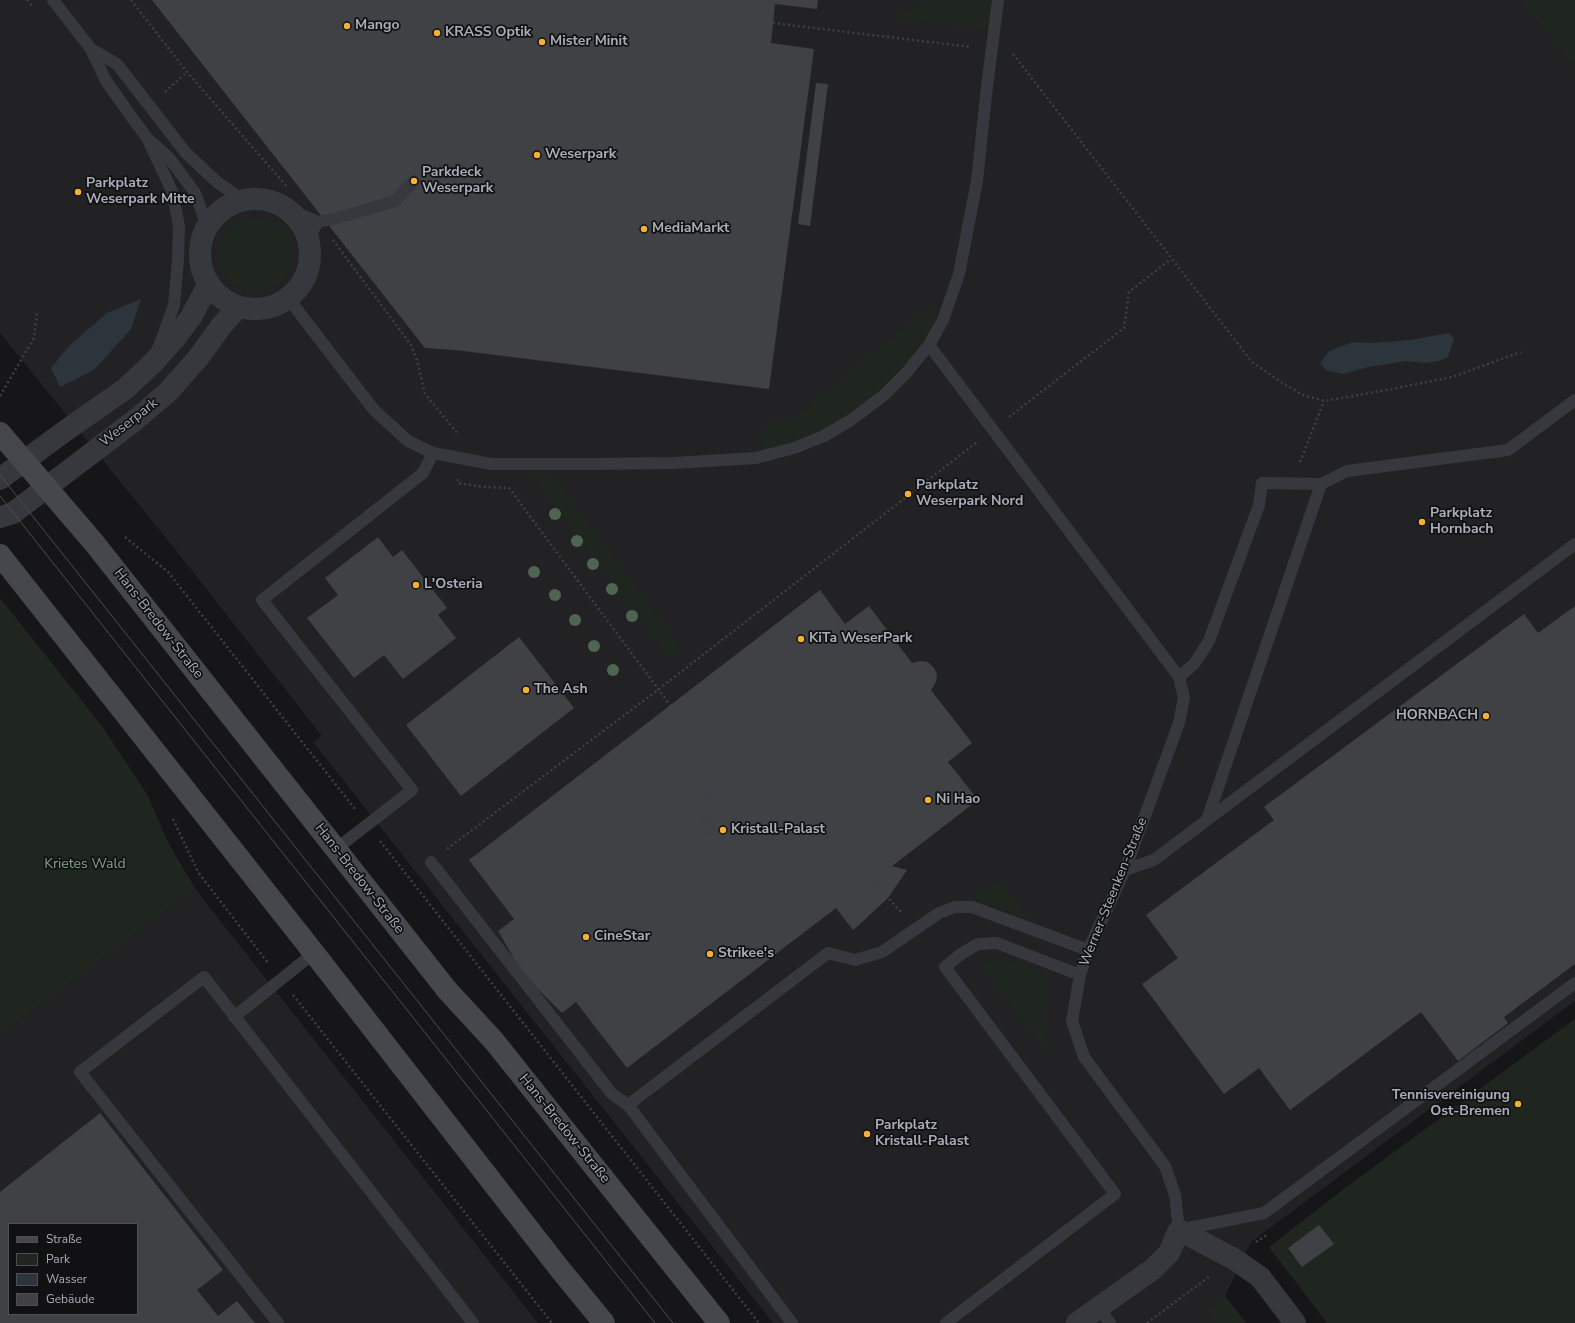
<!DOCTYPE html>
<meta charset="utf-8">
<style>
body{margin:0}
#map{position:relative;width:1575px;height:1323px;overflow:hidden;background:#161618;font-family:"Nunito Sans",sans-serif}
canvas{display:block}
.legend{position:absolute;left:8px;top:1223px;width:130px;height:92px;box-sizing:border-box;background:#111113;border:1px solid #4d4f55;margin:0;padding:5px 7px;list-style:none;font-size:12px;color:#a8adb8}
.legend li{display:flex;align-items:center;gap:8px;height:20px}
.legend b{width:20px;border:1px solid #4d4f55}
</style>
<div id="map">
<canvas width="1575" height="1323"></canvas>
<ul class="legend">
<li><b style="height:5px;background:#45474d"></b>Straße</li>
<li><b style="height:11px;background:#1e261f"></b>Park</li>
<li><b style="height:11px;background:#2c353c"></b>Wasser</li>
<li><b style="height:11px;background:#404145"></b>Gebäude</li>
</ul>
</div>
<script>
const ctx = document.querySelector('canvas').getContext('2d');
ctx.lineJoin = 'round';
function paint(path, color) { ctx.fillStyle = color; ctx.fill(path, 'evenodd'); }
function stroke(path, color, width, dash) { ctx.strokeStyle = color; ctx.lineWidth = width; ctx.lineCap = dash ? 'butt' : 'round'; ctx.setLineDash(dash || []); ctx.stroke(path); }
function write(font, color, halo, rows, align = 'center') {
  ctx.font = font + ' "Nunito Sans",sans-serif'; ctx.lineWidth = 3.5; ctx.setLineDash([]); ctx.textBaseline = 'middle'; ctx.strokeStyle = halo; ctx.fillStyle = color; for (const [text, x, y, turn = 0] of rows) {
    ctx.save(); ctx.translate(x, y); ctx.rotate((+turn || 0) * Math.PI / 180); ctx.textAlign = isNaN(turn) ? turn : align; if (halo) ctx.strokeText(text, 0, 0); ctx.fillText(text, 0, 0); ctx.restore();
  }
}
const built = new Path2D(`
 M0 0H1521L1575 70V1001L1251 1242 1225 1296 1246 1323H773L313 742 322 736 182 558 0 333Z
 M195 888 207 904 538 1323H0V1036ZM9 1224H137V1314H9Z`);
const green = new Path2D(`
 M925 0H998L994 31 888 18 909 10Z
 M1521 0H1575V70Z
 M219 255a37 37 0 1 1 74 0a37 37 0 1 1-74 0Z
 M927 308 946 312 929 345 851 420 761 457 765 422 790 421Z
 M544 463 682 648 669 658 522 464Z
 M0 598 102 726 147 794 169 844 195 888 0 1036Z
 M1000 879 1032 921 973 898Z
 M1004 959C1022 964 1047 969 1047 992 1046 1002 1043 1012 1044 1023 1044 1036 1050 1049 1054 1061L981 967 991 960Z
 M1575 1019V1323H1327L1269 1247 1345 1188Z
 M1225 1296 1246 1323H1216L1206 1310Z`);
const water = new Path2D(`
 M141 299 131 329 94 370 60 387 51 368 70 345 107 313Z
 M1449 333 1454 339 1448 357 1439 361 1425 363 1406 361 1368 367 1343 374 1326 370 1320 363 1329 351 1353 342 1373 343 1410 340Z`);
const building = new Path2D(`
 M152 0H818L817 9 775 4 771 43 814 49 769 389 455 350 425 348Z
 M816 83 828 84 810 226 798 224Z
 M378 537 393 557 402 550 447 608 438 615 456 638 403 679 384 655 354 678 307 618 338 595 325 578Z
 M820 590 845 624 869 606 912 663 920 661 928 662 934 668 937 674 936 682 931 690 972 743 948 762 978 800 892 866 907 870 888 898 861 923 853 930 836 908 627 1068 576 1002 562 1013 532 983 519 967 498 931 514 919 469 860Z
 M1575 606V964L1504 1017 1508 1023 1458 1061 1421 1012 1290 1110 1259 1068 1224 1094 1142 984 1178 958 1146 915 1274 820 1264 807 1524 614 1538 633Z
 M519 637 574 708 461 796 406 725Z
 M100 1113 223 1270 197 1290 218 1316 237 1301 255 1323H0V1192ZM9 1224H137V1314H9Z
 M1319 1225 1334 1244 1302 1267 1288 1248Z`);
const path = new Path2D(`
 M27 0 33 7
 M131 0 187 72 288 188
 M773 23 971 47
 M1013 54 1252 362 1284 384 1303 395 1324 401 1392 389 1452 377 1521 352
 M165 92 187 72
 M333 240 411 345 417 360 425 394 459 435
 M0 396 34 338 37 313
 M1009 417 1124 328 1129 292 1171 259
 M1300 462 1324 401
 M458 479V483L483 487 509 488 670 705
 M125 537 168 572 355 809
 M173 819 198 872 268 963
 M700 834 705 792
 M706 834 712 793
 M712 835 718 794
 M380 841 759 1323
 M447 849 659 689 977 442
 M872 881 902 913
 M293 995 552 1323
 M1256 1242 1267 1235
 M1147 1323 1210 1276`);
const lane = new Path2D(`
 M53 0 91 49 106 81 133 119 148 139 170 159 195 193 207 226
 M91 49 117 64 186 153 217 182 243 200
 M149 142 172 191 179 226 178 260 174 305 158 349
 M288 209 318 222 337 218 395 201 414 181
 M308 238 318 222
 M288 298 374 410 408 441 433 453 491 464H592L674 463 756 458 794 448 824 436 851 420 883 396 907 372 929 345 943 320 959 274 977 181 986 95 998 0
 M929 345 1179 677 1184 698 1179 723 1125 870 1088 950 1080 975 1072 1021 1084 1057 1165 1166 1175 1195 1179 1230 1264 1213 1575 983
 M1179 677 1194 664 1209 641 1259 505 1262 483 1321 484 1347 471 1508 450 1575 400
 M1207 820 1575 544
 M336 849 412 790 262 600 423 473 433 453
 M431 862 612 1094 628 1105
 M1125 870 1154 860 1207 820 1321 484
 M234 1017 314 953
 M1099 1308 1110 1323
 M278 1323 80 1072 204 977 473 1323
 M792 1323 628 1105 828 953 855 960 882 952 939 913 955 907H972L1088 950
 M946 1323 1115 1194 945 967 961 954 978 944 997 943 1080 975`);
const street = new Path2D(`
 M200 254a55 55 0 1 1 110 0a55 55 0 1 1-110 0Z
 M0 479 65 431 125 389 154 362 176 337 191 317 208 285
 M0 517 13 513 134 421 168 392 198 358 222 325 238 307
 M1077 1323 1153 1269 1169 1253 1179 1230 1234 1259 1260 1277 1295 1323`);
const secondary = new Path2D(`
 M0 433 95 544 447 990 494 1041 719 1323
 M0 555 314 953 559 1268 604 1323`);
const tram = new Path2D(`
 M0 475 673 1323
 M0 496 655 1323`);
const trees = [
 [555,514],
 [577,541],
 [593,564],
 [534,572],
 [612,589],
 [555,595],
 [632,616],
 [575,620],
 [594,646],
 [613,670]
];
const markers = [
 [347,26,4,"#f2b134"],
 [437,33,4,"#f2b134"],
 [542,42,4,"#f2b134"],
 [537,155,4,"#f2b134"],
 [414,181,4,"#f2b134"],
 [78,192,4,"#f2b134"],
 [644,229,4,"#f2b134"],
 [908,494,4,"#f2b134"],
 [1422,522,4,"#f2b134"],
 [416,585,4,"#f2b134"],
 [801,639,4,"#f2b134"],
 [526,690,4,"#f2b134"],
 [1486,716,4,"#f2b134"],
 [928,800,4,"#f2b134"],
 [723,830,4,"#f2b134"],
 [586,937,4,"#f2b134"],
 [710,954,4,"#f2b134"],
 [1518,1104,4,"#f2b134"],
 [867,1134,4,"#f2b134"]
];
const poiNames = [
 ["Mango",355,26],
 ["KRASS Optik",445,33],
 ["Mister Minit",550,42],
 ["Weserpark",545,155],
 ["Parkdeck",422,173],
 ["Weserpark",422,189],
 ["Parkplatz",86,184],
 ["Weserpark Mitte",86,200],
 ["MediaMarkt",652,229],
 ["Parkplatz",916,486],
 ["Weserpark Nord",916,502],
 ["Parkplatz",1430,514],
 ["Hornbach",1430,530],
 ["L'Osteria",424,585],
 ["KiTa WeserPark",809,639],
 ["The Ash",534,690],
 ["HORNBACH",1478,716,"right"],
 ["Ni Hao",936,800],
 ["Kristall-Palast",731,830],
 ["CineStar",594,937],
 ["Strikee's",718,954],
 ["Tennisvereinigung",1510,1096,"right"],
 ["Ost-Bremen",1510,1112,"right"],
 ["Parkplatz",875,1126],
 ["Kristall-Palast",875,1142]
];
const streetNames = [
 ["Weserpark",129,423,-38],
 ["Hans-Bredow-Straße",158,624,52],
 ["Hans-Bredow-Straße",359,879,52],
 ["Werner-Steenken-Straße",1114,892,-68],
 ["Hans-Bredow-Straße",564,1129,51]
];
const parkNames = [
 ["Krietes Wald",85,865]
];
paint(built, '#222225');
paint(green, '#1e261f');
paint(water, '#2c353c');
paint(building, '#404145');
stroke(path, '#3d3f44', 2.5, [2, 3]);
stroke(lane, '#37383d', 12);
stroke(street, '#37383d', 22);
stroke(secondary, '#45474d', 22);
stroke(tram, '#4a4c52', 1);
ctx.fillStyle = '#506452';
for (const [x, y] of trees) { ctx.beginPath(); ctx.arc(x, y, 6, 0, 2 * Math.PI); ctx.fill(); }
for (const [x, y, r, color] of markers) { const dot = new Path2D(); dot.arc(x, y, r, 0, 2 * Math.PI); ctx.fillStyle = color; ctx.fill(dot); stroke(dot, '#111113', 1.5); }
write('bold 14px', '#a8adb8', '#111113', poiNames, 'left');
write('14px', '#a8adb8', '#111113', streetNames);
write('14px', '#7fa381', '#111113', parkNames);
</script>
